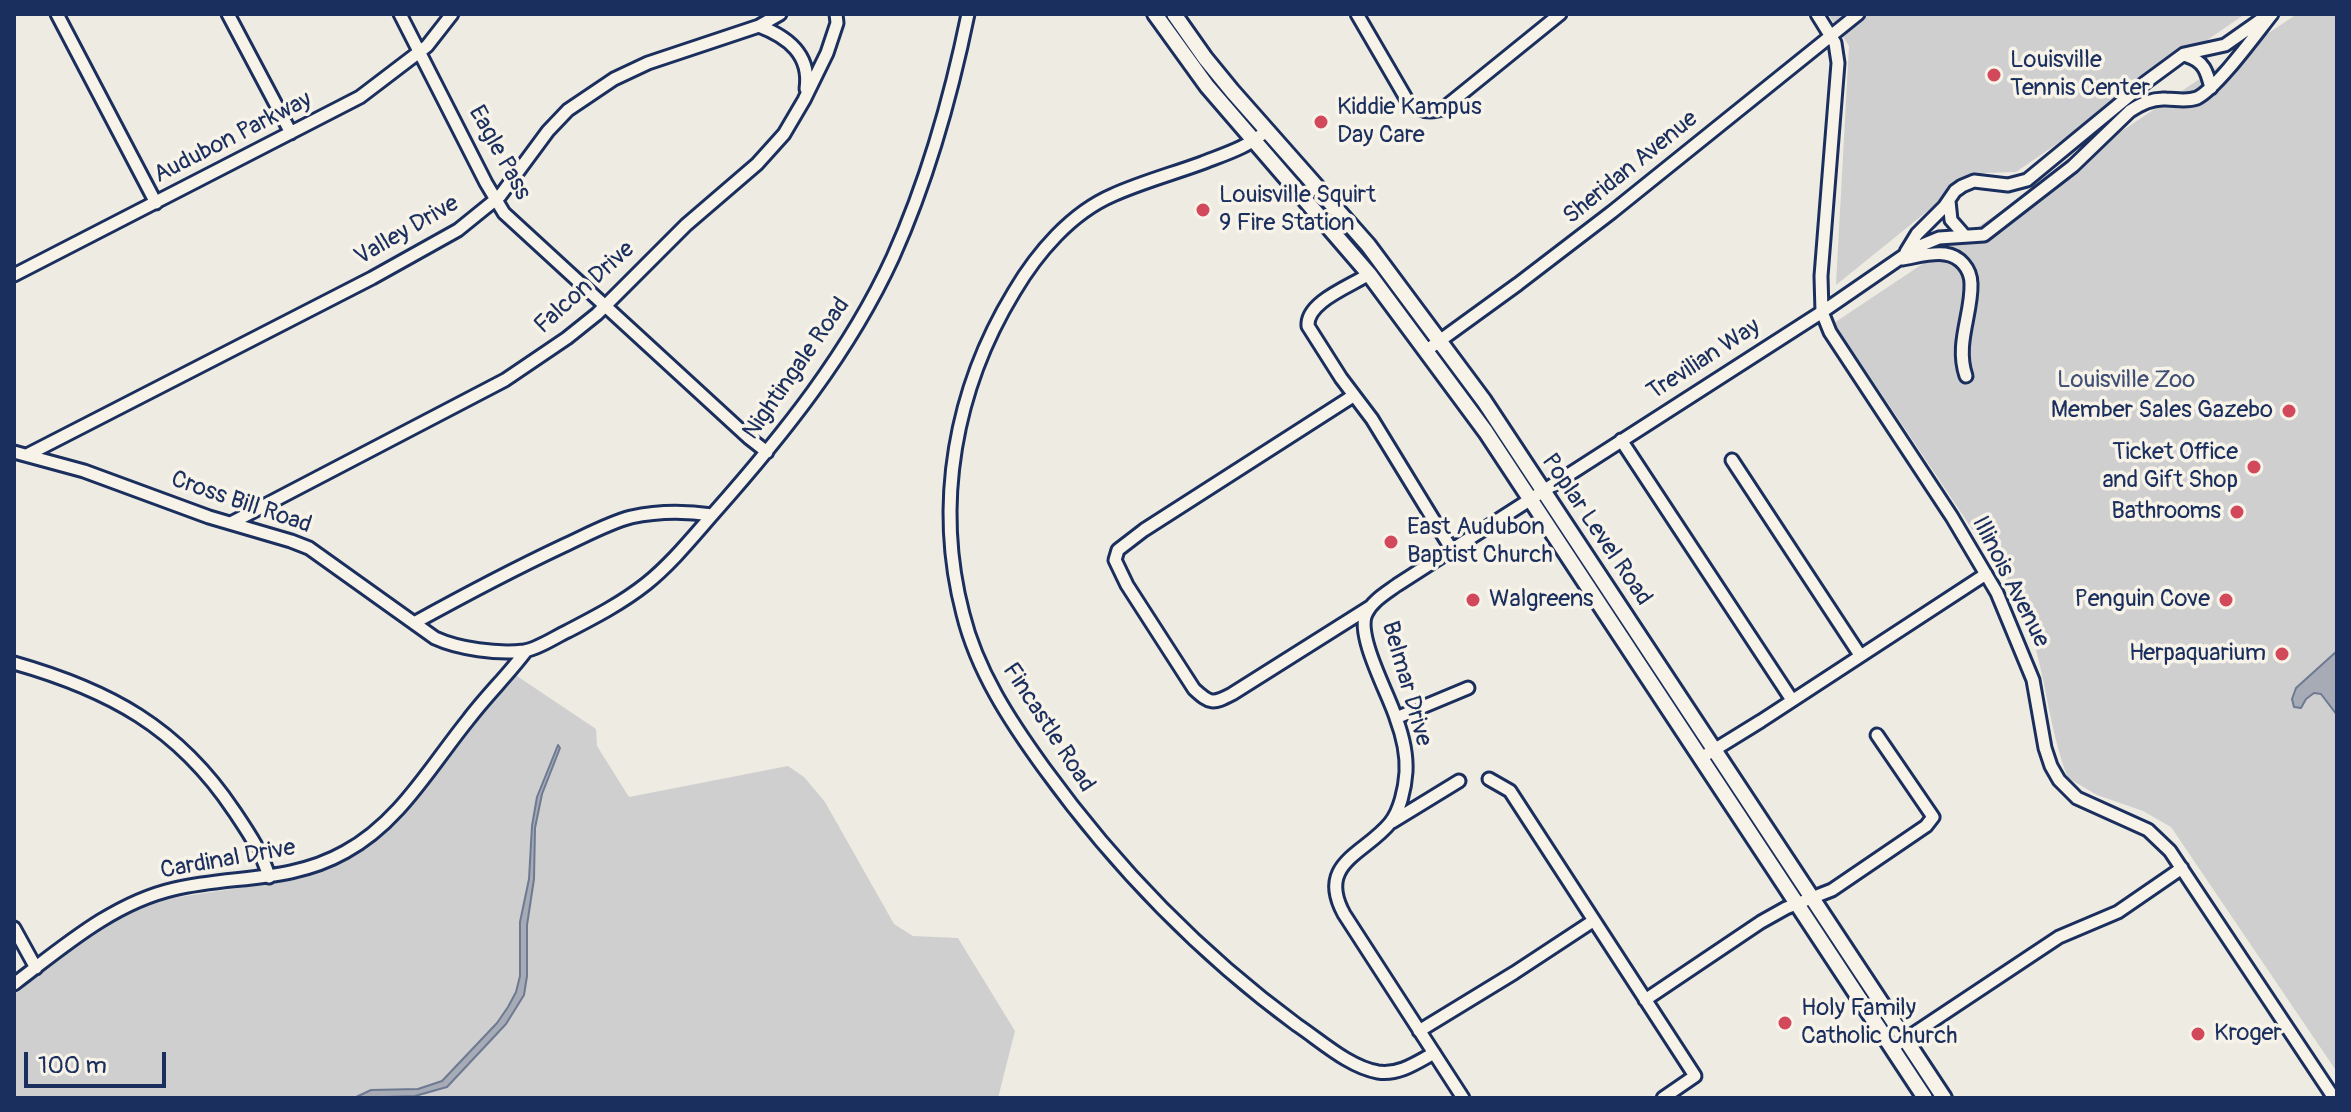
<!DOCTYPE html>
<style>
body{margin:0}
#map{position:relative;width:2351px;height:1112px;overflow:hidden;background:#eeebe2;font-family:Pangolin,sans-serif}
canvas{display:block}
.frame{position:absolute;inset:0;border:16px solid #1b2f5e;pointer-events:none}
.scale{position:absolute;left:24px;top:1052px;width:142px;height:36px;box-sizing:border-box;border:4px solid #1b2f5e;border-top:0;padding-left:10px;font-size:24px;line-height:28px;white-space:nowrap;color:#1b2f5e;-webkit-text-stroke:6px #f7f3e8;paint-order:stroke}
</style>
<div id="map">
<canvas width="2351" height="1112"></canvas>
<div class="frame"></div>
<div class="scale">100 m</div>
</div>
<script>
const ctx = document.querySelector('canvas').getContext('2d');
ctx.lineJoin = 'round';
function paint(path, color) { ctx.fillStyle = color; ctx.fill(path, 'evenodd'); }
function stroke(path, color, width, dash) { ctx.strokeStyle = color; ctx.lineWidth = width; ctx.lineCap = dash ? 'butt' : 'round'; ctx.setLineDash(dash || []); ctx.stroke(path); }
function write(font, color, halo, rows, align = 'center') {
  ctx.font = font + ' Pangolin,sans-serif'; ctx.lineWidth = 7; ctx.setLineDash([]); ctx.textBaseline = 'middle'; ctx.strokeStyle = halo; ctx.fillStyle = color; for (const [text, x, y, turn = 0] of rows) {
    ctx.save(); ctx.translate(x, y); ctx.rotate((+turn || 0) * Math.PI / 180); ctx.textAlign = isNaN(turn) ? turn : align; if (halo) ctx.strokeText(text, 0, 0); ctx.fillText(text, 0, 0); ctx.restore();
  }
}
const green = new Path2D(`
 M1828 14H2245L2016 172 1985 173 1954 181 1935 205 1836 285 1849 46Z
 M2297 14H2337V1072L2171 827 2143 811 2097 795 2068 778C2048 727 2046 672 2027 621 2022 607 2014 594 2007 581L1834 323Z
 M514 674 596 729 597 746 629 797 788 766 804 777 825 802 894 924 913 936 958 938 1015 1031 998 1098H14V990L113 922 159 900 292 880 322 870 368 844 404 816Z`);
const water = new Path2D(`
 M2337 651V715L2321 694 2314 693 2306 699 2301 708 2294 707 2292 699 2296 688Z
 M558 745 560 748 542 794 535 828 534 879 527 925V976L524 995 506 1024 447 1087 415 1096 354 1098 371 1090 418 1089 442 1081 497 1023 508 1007 516 992 520 976V922L529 879 532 826 537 797Z`);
const minor = new Path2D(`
 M57 14 156 203
 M228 14 291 133
 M400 14 486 183 504 213 749 438 767 452
 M1357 14 1407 100C1418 111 1430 114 1444 108L1560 14
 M1817 14 1835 43 1838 63 1821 276 1822 312 1830 332 1952 517 1997 593 2033 680 2045 748 2051 766 2059 780 2077 798 2148 830 2170 851 2334 1098
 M759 26C788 37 811 55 806 89
 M2187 56C2204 61 2207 72 2211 88
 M1267 130C1249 147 1225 154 1202 163 1172 174 1142 182 1113 195 1071 213 1037 253 1014 292 955 389 934 504 963 614 977 671 1010 721 1044 768 1115 866 1199 953 1297 1025 1321 1041 1349 1067 1378 1072 1399 1075 1416 1063 1434 1053
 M1949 201 1951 220 1965 236
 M1906 252 1917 234 1944 207 1955 191 1962 186 1974 181 2008 185 2027 180 2146 82 2184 54 2225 45 2262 19
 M1902 259C1915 257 1932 252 1945 254 1960 256 1971 269 1971 284 1972 314 1955 344 1966 376
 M1369 274C1351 286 1306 302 1308 326L1341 378 1372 419 1452 550
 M14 275 360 97 427 46 452 14
 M1427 350 1518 284 1612 212 1858 14
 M1353 396 1144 530 1118 550 1115 560 1127 585 1194 689C1210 704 1213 704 1232 694L1370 607
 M1621 440 1792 700
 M14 452 84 471 209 517 291 541 309 548 435 638C459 649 497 654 524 651 538 649 555 637 568 631 595 617 622 603 646 584 671 564 692 538 713 514 783 435 849 353 893 257 928 179 951 97 968 14
 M27 455 372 278 458 230 500 196 548 131 568 110 614 79 648 63 759 26 780 14
 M1732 460 1860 655
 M231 523 505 380 567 338 597 314 686 225 757 164 784 134 804 100 827 53 837 23 836 14
 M414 623C463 596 512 570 563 546 585 536 608 523 631 517 658 511 685 511 712 515
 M14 663C109 690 178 727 234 811 248 832 262 852 269 877
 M1396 718 1468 688
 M1701 758 1761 721 1986 574
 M1489 779 1510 791 1695 1076 1663 1098
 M1392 822 1459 781
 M14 928 36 968
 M14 984C63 947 113 903 174 889 233 875 290 883 345 852 399 823 430 767 468 720 486 696 508 675 526 651
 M1645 1000 1761 922 1786 908 1832 890 1926 826 1933 817 1877 735
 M1419 1031 1514 973 1593 921
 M1892 1048 2059 937 2118 912 2182 868
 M1463 1098 1344 914C1316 863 1365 854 1390 823 1400 811 1405 788 1406 772 1407 754 1402 734 1396 718 1389 695 1356 636 1366 614 1372 601 1386 593 1397 585L1822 312 1915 248 1939 238 1984 235 2073 166 2130 111C2141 104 2152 98 2166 99 2176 99 2186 102 2197 98 2217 88 2256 34 2272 14`);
const major = new Path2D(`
 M1155 14 1207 86 1369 274 1486 432 1925 1098
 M1174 14 1205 58 1232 91 1368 245 1484 401 1944 1098`);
const markers = [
 [1994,75,8,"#d1495b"],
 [1321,122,8,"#d1495b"],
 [1203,210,8,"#d1495b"],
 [2289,411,8,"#d1495b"],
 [2254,467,8,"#d1495b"],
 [2237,512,8,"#d1495b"],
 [1391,542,8,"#d1495b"],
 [1473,600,8,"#d1495b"],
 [2226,600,8,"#d1495b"],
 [2282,654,8,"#d1495b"],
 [1785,1023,8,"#d1495b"],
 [2198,1034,8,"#d1495b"]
];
const poiNames = [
 ["Louisville",2010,61],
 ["Tennis Center",2010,89],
 ["Kiddie Kampus",1337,108],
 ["Day Care",1337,136],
 ["Louisville Squirt",1219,196],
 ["9 Fire Station",1219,224],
 ["Member Sales Gazebo",2273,411,"right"],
 ["Ticket Office",2238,453,"right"],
 ["and Gift Shop",2238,481,"right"],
 ["Bathrooms",2221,512,"right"],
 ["East Audubon",1407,528],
 ["Baptist Church",1407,556],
 ["Walgreens",1489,600],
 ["Penguin Cove",2210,600,"right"],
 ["Herpaquarium",2266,654,"right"],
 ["Holy Family",1801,1009],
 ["Catholic Church",1801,1037],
 ["Kroger",2214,1034]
];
const streetNames = [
 ["Audubon Parkway",233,138,-27],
 ["Eagle Pass",499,153,61],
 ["Sheridan Avenue",1631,168,-39],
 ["Valley Drive",407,231,-30],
 ["Falcon Drive",585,288,-42],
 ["Trevilian Way",1704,360,-33],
 ["Nightingale Road",797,369,-55],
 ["Cross Bill Road",241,503,19],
 ["Poplar Level Road",1596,530,56],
 ["Illinois Avenue",2010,582,63],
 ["Belmar Drive",1406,684,74],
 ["Fincastle Road",1048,728,57],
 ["Cardinal Drive",228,860,-10]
];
const parkNames = [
 ["Louisville Zoo",2126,381]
];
paint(green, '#cfcfcf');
paint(water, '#a6abb5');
stroke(water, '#6e7992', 2);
stroke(minor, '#1b2f5e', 17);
stroke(major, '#1b2f5e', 20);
stroke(minor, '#f7f3e8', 11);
stroke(major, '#f7f3e8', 14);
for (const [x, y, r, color] of markers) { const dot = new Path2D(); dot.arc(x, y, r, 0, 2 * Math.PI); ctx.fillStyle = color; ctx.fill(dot); stroke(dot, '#f7f3e8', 3); }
write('24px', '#1b2f5e', '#f7f3e8', poiNames, 'left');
write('24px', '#1b2f5e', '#f7f3e8', streetNames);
write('24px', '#3f4f75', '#f7f3e8', parkNames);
</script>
